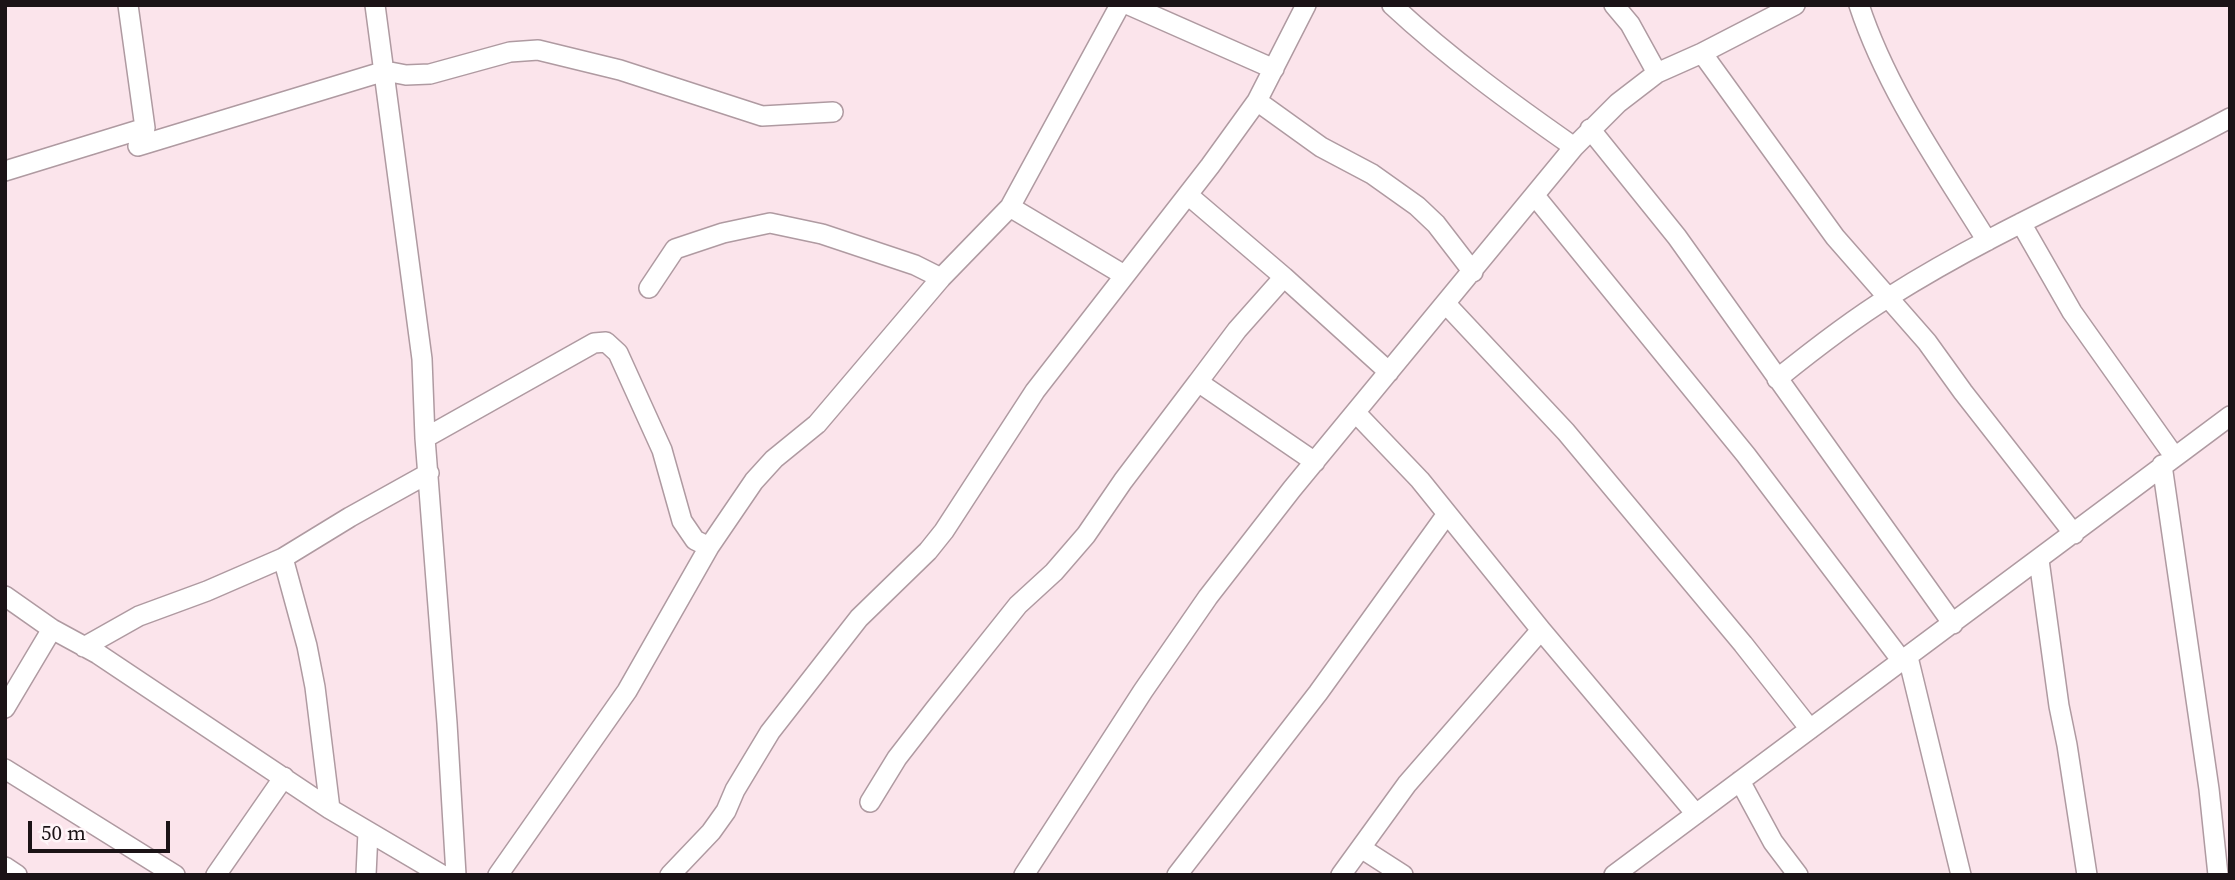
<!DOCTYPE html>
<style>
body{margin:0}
#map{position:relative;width:2235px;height:880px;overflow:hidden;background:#fbe4eb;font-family:"Source Serif 4",serif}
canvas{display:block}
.frame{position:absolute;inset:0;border:7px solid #1b1316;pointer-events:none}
.scale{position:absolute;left:28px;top:821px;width:142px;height:32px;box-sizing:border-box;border:4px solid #1b1316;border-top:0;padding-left:9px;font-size:21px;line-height:24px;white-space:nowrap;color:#1b1316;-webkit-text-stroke:5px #fff5f8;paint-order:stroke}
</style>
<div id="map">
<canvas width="2235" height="880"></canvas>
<div class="frame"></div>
<div class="scale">50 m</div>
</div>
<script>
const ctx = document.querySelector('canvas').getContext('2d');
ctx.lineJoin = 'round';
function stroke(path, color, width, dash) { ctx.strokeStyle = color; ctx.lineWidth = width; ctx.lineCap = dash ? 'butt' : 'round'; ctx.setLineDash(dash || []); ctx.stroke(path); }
const minor = new Path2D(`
 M375 5 422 359 425 438 447 723 456 875
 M1129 5 1274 69
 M1392 5C1449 58 1511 103 1574 147
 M1614 5 1630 24 1657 73
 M1859 5C1887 90 1940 165 1987 241
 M1702 53 1835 237 1927 342 1963 392 2074 534
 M1257 101 1321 147 1372 174 1417 206 1436 224 1473 272
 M1590 129 1677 237 1953 624
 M138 146 385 71 406 75 430 74 510 52 538 50 620 70 762 116 833 112
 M5 171 145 128 128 5
 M1188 195 1284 277 1389 372
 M1535 196 1746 455 1902 661
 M1010 207 1124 275
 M2021 223 2072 312 2174 456
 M649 288 675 249 723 233 770 223 822 234 915 265 941 278
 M1446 304 1566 432 1743 644 1810 729
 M1777 379C1813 350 1850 321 1889 297 1998 228 2117 179 2230 118
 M1198 382 1237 330 1284 277
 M1356 413 1420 480 1541 630 1696 814
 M425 438 594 343 606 342 618 353 662 450 682 521 695 540 709 547
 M2162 465 2209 789 2218 875
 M283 558 307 646 315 687 330 809
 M2039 560 2059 706 2067 745 2087 875
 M5 596 52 629
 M84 647 139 616 207 591 283 558 350 517 429 473
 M1908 657 1961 875
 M5 708 52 629 98 654 330 809 442 875
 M5 769 175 875
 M1740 781 1773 842 1798 875
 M870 802 897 758 935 709 1018 605 1054 572 1086 535 1123 481 1198 382 1315 462
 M1361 848 1403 875
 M5 867 17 875
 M216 875 284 777
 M366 875 368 832
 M498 875 627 691 709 547 754 481 774 459 817 424 941 278 1010 207 1120 5
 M670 875 711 832 726 811 735 790 770 732 859 618 928 551 944 531 1035 391 1210 166 1257 101 1306 5
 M1024 875 1143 691 1208 597 1292 489 1574 147 1618 103 1657 73 1702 53 1795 5
 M1177 875 1318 693 1447 514
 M1341 875 1407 784 1541 630
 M1614 875 2230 416`);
stroke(minor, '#af9aa1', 22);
stroke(minor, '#fff', 19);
</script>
